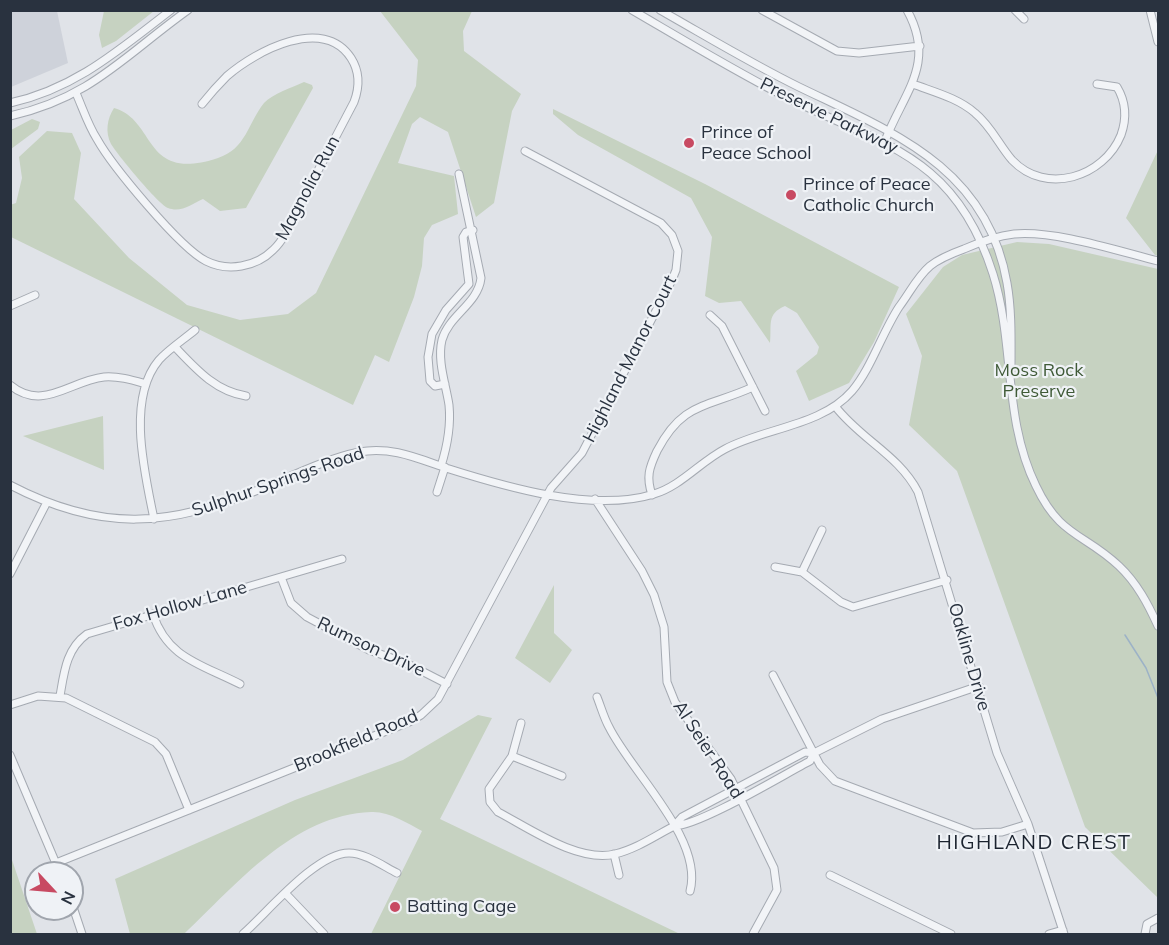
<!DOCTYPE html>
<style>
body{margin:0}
#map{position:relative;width:1169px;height:945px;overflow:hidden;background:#e0e3e8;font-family:Mulish,sans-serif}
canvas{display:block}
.frame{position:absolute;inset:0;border:12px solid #29323f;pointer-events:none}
.north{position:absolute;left:24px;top:861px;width:60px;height:60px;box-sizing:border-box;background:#eff2f6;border:2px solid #a0a5ad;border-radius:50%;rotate:116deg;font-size:16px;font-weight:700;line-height:24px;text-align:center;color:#29323f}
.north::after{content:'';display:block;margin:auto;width:21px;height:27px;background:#c84a62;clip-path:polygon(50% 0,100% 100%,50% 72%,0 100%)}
</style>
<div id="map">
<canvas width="1169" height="945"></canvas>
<div class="frame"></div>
<div class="north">N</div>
</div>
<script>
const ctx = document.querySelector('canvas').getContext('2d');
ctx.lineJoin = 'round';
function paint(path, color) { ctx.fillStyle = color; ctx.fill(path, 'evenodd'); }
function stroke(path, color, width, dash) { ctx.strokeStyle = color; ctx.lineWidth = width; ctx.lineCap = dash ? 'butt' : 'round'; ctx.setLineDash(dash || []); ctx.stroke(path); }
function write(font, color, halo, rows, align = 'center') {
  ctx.font = font + ' Mulish,sans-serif'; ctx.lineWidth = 4.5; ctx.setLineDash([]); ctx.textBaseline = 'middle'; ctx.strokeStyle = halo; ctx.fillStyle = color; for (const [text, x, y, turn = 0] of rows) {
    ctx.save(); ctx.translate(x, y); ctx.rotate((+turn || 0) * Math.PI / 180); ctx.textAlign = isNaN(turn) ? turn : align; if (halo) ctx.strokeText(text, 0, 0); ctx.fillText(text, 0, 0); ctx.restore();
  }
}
const built = new Path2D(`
 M10 11H57L68 63 11 87Z`);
const green = new Path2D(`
 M104 11V10L154 11 116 41 102 48 99 35Z
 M380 11H472L463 31 464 51 521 94 512 111 494 203 476 217 448 132 420 117 412 124 398 163 454 176 458 214 432 225 424 238 422 266 414 297 389 362 375 355 353 405 11 237 10 205 16 203 22 178 19 157 47 131 72 133 81 153 74 199 129 258 187 305 240 320 288 314 316 293 416 86 418 60Z
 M304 82 312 85 313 88 246 208 220 211 203 199C192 204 181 213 168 208 158 204 117 154 111 144 105 132 107 119 114 108 157 120 142 183 218 158 246 149 248 123 264 103 272 94 293 87 304 82Z
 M553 109 705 184 899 287 874 342 849 383 809 401 796 371 817 354 819 347 797 313 785 306C766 314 772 325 770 343L741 301 719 303 705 296 712 237 691 198 578 135 553 114Z
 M32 119 40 122 38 129 11 149V130Z
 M1158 150V256L1155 255 1126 218Z
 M1017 242 1049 244 1158 269V898L1085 827 957 471 909 425 922 356 906 314 943 267 962 255Z
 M103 416 104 470 23 436Z
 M554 585V633L572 650 550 683 515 658Z
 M478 715 492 718 440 819 680 934H371L422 831C407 823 389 811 371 812 293 815 237 884 184 934H130L115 879 295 800 403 760Z
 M10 854 37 934H11Z`);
const stream = new Path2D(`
 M1125 635 1146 668 1158 698`);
const minor = new Path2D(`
 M632 10C680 38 728 67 778 93 878 145 954 151 993 274 1015 344 1003 419 1036 486 1060 537 1084 533 1119 566 1137 583 1148 604 1158 626
 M660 10C706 36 752 64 799 87 892 132 987 167 1007 283 1012 311 1011 341 1011 369
 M762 10 837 51 859 53 920 46
 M1015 10 1024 19
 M1150 10 1158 42
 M913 84C934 92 958 98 975 113 991 126 999 145 1012 160 1046 196 1104 177 1121 135 1127 118 1126 102 1117 87L1097 84
 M76 93C83 109 88 125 97 139 112 166 180 248 206 261 228 272 256 267 273 250 286 238 293 218 301 203 319 169 336 136 354 102 360 86 360 72 351 58 323 15 256 51 227 76 218 85 210 94 202 104
 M10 103C75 89 120 49 171 10
 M10 116C91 98 125 55 188 10
 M885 141C903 93 937 64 907 10
 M10 306 35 295
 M710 315 722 326 765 411
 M175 347C196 369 215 391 246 396
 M445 384 435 386 430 381 428 357 432 334 446 310 469 284 463 237 466 232 473 230
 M10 385C43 412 69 381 104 377 119 376 132 380 146 384
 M835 406C860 439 899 455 918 492L997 753 1028 824 1064 934
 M441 466C447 447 451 425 449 405 446 385 437 361 442 340 449 315 478 304 481 278L459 174
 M10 485C102 533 169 527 263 488 294 475 326 459 359 452 391 446 417 458 446 468 506 487 593 513 654 494 681 486 700 462 725 449 764 428 822 426 852 391 871 369 882 333 899 307 909 294 917 277 930 266 940 258 953 253 964 249 980 242 997 236 1014 234 1054 230 1118 251 1158 261
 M437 492 445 467
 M652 495C646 477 649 468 657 451 683 401 707 408 753 387
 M595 499 642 571 654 595 664 627 667 682 675 702 731 779 774 868 777 890 753 934
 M154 519C145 474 126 399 159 360 169 349 183 340 195 330
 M775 567 802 572 841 602 853 607 947 580
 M802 572 822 530
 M10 574 47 502
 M281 577 291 603 307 617 369 650 408 664 447 684
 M153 614C167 658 201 664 240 684
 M773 675 820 765 835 781 973 833 1002 832 1028 824
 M60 696C64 673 66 649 87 634L342 559
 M597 697C601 707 604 718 609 727 631 772 704 839 690 891
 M10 705 38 696 66 698 155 742 166 754 189 810
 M521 723 512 756 489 789 490 802 498 812C529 828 578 863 615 854 636 849 655 836 674 826
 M814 753 810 761C783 775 699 826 674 826L682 817 805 752 814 753 882 719 979 686
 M10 755 60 873
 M512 756 562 776
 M614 854 619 875
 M56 863 409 722 421 715 438 699 551 488 582 453 672 280 676 270 678 251 672 235 661 223 525 151
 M830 875 951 934
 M286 894 324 934
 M72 904 82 934
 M243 934C268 912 316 853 349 853 365 853 383 866 397 873
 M1049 934 1063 930
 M1145 934 1147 924 1158 918`);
const markers = [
 [689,143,6,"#c84a62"],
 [791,195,6,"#c84a62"],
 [395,907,6,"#c84a62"]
];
const streetNames = [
 ["Preserve Parkway",829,116,26],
 ["Magnolia Run",308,188,-62],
 ["Highland Manor Court",630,359,-63],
 ["Sulphur Springs Road",278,482,-19],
 ["Fox Hollow Lane",180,606,-16],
 ["Rumson Drive",371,647,25],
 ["Oakline Drive",969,657,74],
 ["Brookfield Road",356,741,-23],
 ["Al Seier Road",708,750,57]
];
const poiNames = [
 ["Prince of",701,133],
 ["Peace School",701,154],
 ["Prince of Peace",803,185],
 ["Catholic Church",803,206],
 ["Batting Cage",407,907]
];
const parkNames = [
 ["Moss Rock",1039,371],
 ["Preserve",1039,392]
];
const neighbourhoodNames = [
 ["HIGHLAND CREST",1034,843]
];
paint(built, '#ced2da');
paint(green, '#c6d2c1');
stroke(stream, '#9cb2c7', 1.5);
stroke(minor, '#a5aab2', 9);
stroke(minor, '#f2f4f7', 7);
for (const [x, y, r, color] of markers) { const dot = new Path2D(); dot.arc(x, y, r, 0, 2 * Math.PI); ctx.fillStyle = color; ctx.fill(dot); stroke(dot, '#eff2f6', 2); }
write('18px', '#29323f', '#eff2f6', streetNames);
write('18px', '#29323f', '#eff2f6', poiNames, 'left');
write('18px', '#3f5a37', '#eff2f6', parkNames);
ctx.letterSpacing = '1.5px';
write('20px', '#1b232f', '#eff2f6', neighbourhoodNames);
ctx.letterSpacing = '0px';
</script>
